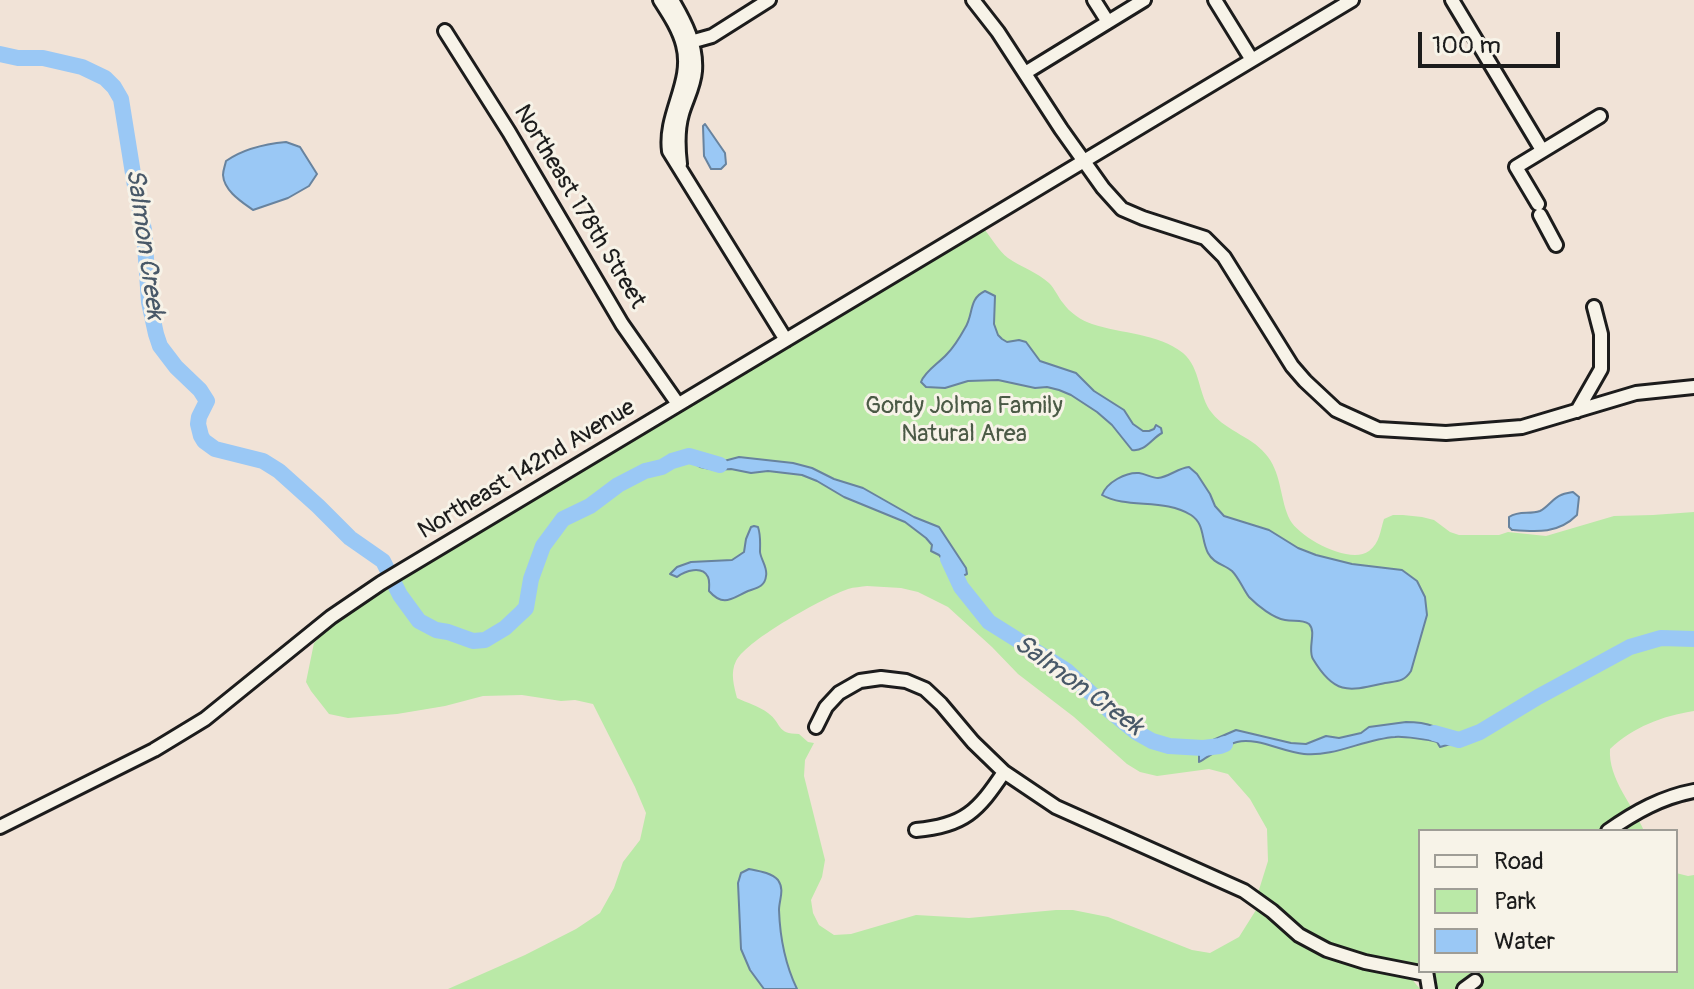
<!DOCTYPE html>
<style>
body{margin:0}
#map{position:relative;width:1694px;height:989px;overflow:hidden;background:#f1e3d7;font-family:Pangolin,sans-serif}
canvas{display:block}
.legend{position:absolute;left:1418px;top:829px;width:260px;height:144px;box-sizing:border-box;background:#f7f3e8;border:2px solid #9f9d96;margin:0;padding:10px 14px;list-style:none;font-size:24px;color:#1c1c1c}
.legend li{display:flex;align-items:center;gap:16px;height:40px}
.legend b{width:40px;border:2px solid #9f9d96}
.scale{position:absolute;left:1418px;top:32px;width:142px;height:36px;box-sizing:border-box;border:4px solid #1c1c1c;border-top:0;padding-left:10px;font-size:24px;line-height:28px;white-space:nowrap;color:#1c1c1c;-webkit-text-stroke:6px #f7f3e8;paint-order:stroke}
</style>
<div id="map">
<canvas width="1694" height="989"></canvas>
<ul class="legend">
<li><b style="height:10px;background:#f7f3e8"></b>Road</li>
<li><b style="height:22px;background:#bae9a7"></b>Park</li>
<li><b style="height:22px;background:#9ac8f5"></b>Water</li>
</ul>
<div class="scale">100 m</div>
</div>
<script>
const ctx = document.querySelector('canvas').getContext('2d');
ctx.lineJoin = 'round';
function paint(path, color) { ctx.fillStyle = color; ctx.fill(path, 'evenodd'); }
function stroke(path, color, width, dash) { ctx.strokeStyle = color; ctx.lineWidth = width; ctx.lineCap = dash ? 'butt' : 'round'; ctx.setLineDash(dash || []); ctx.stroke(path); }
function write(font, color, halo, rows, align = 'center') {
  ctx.font = font + ' Pangolin,sans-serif'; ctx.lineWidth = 6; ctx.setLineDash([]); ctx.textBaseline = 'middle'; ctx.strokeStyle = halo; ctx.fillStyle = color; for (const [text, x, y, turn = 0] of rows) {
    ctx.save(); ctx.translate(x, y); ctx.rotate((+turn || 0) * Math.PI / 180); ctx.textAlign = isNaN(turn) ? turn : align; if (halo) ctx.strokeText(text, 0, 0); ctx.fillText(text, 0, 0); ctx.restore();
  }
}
const green = new Path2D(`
 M985 230C992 239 999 251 1008 258 1021 267 1037 272 1049 283 1055 289 1058 297 1063 303 1069 312 1082 321 1092 324 1122 334 1158 333 1183 353 1201 368 1198 396 1212 413 1227 432 1254 437 1268 457 1282 476 1280 500 1290 520 1300 538 1350 565 1369 551 1380 543 1380 531 1384 519L1393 515H1403L1422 517 1434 520 1450 532 1459 535H1499L1508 532 1546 536 1614 516 1653 515 1694 512V711C1662 716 1633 727 1610 749 1608 779 1633 805 1644 831H1420V969L1384 970 1411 978 1420 989H448L525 955 576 929 600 913 614 888 623 862 640 840 646 813 635 787 593 704 575 700 561 701 522 695 483 696 445 706 397 714 348 718 329 714 311 691 306 682 314 643 327 630 360 607 420 568ZM867 586 901 588 918 592 948 607 992 647 1018 674 1074 717 1127 764 1140 772 1157 776 1209 769 1228 774 1250 799 1267 829 1268 861 1258 893 1256 910 1239 937 1210 953 1192 950 1108 917 1073 910H1056L969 918 916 915 851 934 834 935 819 925 813 913 811 900 822 877 825 860 804 776 805 760 814 743 808 742 799 734C776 734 782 723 768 713 759 706 747 703 737 698 734 686 730 673 736 661 748 639 823 598 848 589 854 587 861 587 867 586Z
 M1676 873 1688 876 1694 875V989H1435L1430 971H1676Z`);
const water = new Path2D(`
 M705 124 725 153 726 164 721 169H711L704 156 703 126Z
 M286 142 300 147 317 174 309 186 288 198 253 210C242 202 224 191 223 175 223 170 225 166 226 161 243 149 265 144 286 142Z
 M985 291 995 296 994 324 998 335 1002 339 1007 342 1019 340 1026 342 1040 361 1076 373 1094 391 1124 410 1133 424 1143 431H1149L1154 429 1156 425 1161 428 1162 433C1151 439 1145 452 1132 450L1112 425 1097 412 1071 395 1059 390 1047 387 1035 388 998 380 968 381 945 388 926 387 921 382C925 371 938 364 947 354 954 347 960 337 965 328 974 314 968 299 985 291Z
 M710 457 724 461 739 457 793 463 812 468 834 479 863 488 914 517 939 527 966 568 967 574 956 579 939 555 931 551 932 545 926 538 905 522 844 497 817 481 802 475 768 471 751 473 731 469 716 470 700 467 690 461Z
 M1189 467 1197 474 1210 494 1215 506 1224 516 1269 530 1298 548 1316 555 1352 564 1402 570 1417 581 1425 597 1427 615 1411 671C1404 682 1397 681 1385 683 1349 691 1335 696 1313 659 1307 649 1317 632 1309 624 1302 619 1293 622 1285 620 1273 618 1258 606 1249 597 1243 589 1239 578 1232 571 1224 564 1214 564 1208 553 1201 540 1205 524 1191 515 1165 498 1127 509 1102 495 1107 482 1126 472 1139 473 1146 474 1152 478 1158 478 1169 477 1178 468 1189 467Z
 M1573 492 1579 497 1577 515C1558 534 1537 532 1512 530L1509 527V517C1520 510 1529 515 1540 511 1548 507 1553 498 1561 495 1565 493 1569 493 1573 492Z
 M754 526 758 527C761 536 760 543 760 552 761 560 768 568 766 576 765 587 756 588 748 591 732 598 724 608 709 591 709 586 710 581 708 577 702 565 685 571 677 577L670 574 677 567 691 562 732 560 744 552 746 539 751 527Z
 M1406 722C1427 722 1443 727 1458 742L1440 747 1437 742C1430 740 1402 736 1395 737 1364 739 1335 757 1304 754 1283 752 1257 737 1237 742 1224 745 1211 755 1199 762V754L1213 740 1236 730 1291 743 1306 744 1326 736 1339 738 1361 733 1369 727Z
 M749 869C759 871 772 873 778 880 785 890 779 900 779 910 780 938 785 964 797 989H764L750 970 741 949 738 883 741 873Z`);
const river = new Path2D(`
 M0 54 18 58H43L82 67 105 78 114 87 121 99 135 186 144 230 149 302 156 334 160 346 176 367 200 390 207 401 199 417 198 424 201 436 204 441 215 449 263 461 279 471 318 506 350 538 383 561 400 595 419 621 436 630 448 632 473 641 485 640 505 628 522 612 526 608 531 579 543 546 563 519 590 506 618 485 645 471 662 467 672 461 689 456 720 465
 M948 559 961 587 989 622 1067 671 1109 710 1136 732 1152 741 1169 746 1203 748 1220 746 1225 744
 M1434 733 1459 740 1480 732 1538 697 1630 647 1661 638 1694 639`);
const minor = new Path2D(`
 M660 0C669 14 679 29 683 45 693 82 664 114 669 151L786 340
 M672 0C685 22 697 45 695 71 694 86 686 100 682 114 677 131 678 147 680 164
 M973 0 998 32 1061 129 1103 188 1122 209 1143 218 1205 238 1224 257 1292 366 1305 381 1336 410 1378 429 1446 433 1522 427 1636 393 1694 387
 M1094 0 1108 22
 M1215 0 1252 60
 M1452 0 1542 150
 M445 31 509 132 622 324 678 404
 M687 43 712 36 769 0
 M1025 73 1144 0
 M1538 204 1516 167 1600 116
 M1540 215 1556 245
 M1577 411 1601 369V334L1594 307
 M816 727 826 707 839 693 860 681 881 678 906 681 925 689 941 704 973 742 1004 772 1056 807 1244 891 1272 911 1299 935 1327 950 1365 962 1426 974
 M0 827 154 750 205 719 331 617 381 583 1352 0
 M916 830C964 826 978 811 1004 772
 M1608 831C1635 812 1662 797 1694 791
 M1426 971 1429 989
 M1464 989 1475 981`);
const streetNames = [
 ["Northeast 178th Street",579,207,59],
 ["Northeast 142nd Avenue",527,470,-31]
];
const parkNames = [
 ["Gordy Jolma Family",964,407],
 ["Natural Area",964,435]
];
const waterNames = [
 ["Salmon Creek",144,244,82],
 ["Salmon Creek",1078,686,36]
];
paint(green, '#bae9a7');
paint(water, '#9ac8f5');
stroke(water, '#68839e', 2);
stroke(river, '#9ac8f5', 16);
stroke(minor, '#1c1c1c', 18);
stroke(minor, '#f7f3e8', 12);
write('24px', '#1c1c1c', '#f7f3e8', streetNames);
write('24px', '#4b5a46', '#f7f3e8', parkNames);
write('italic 26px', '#485868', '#f7f3e8', waterNames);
</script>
